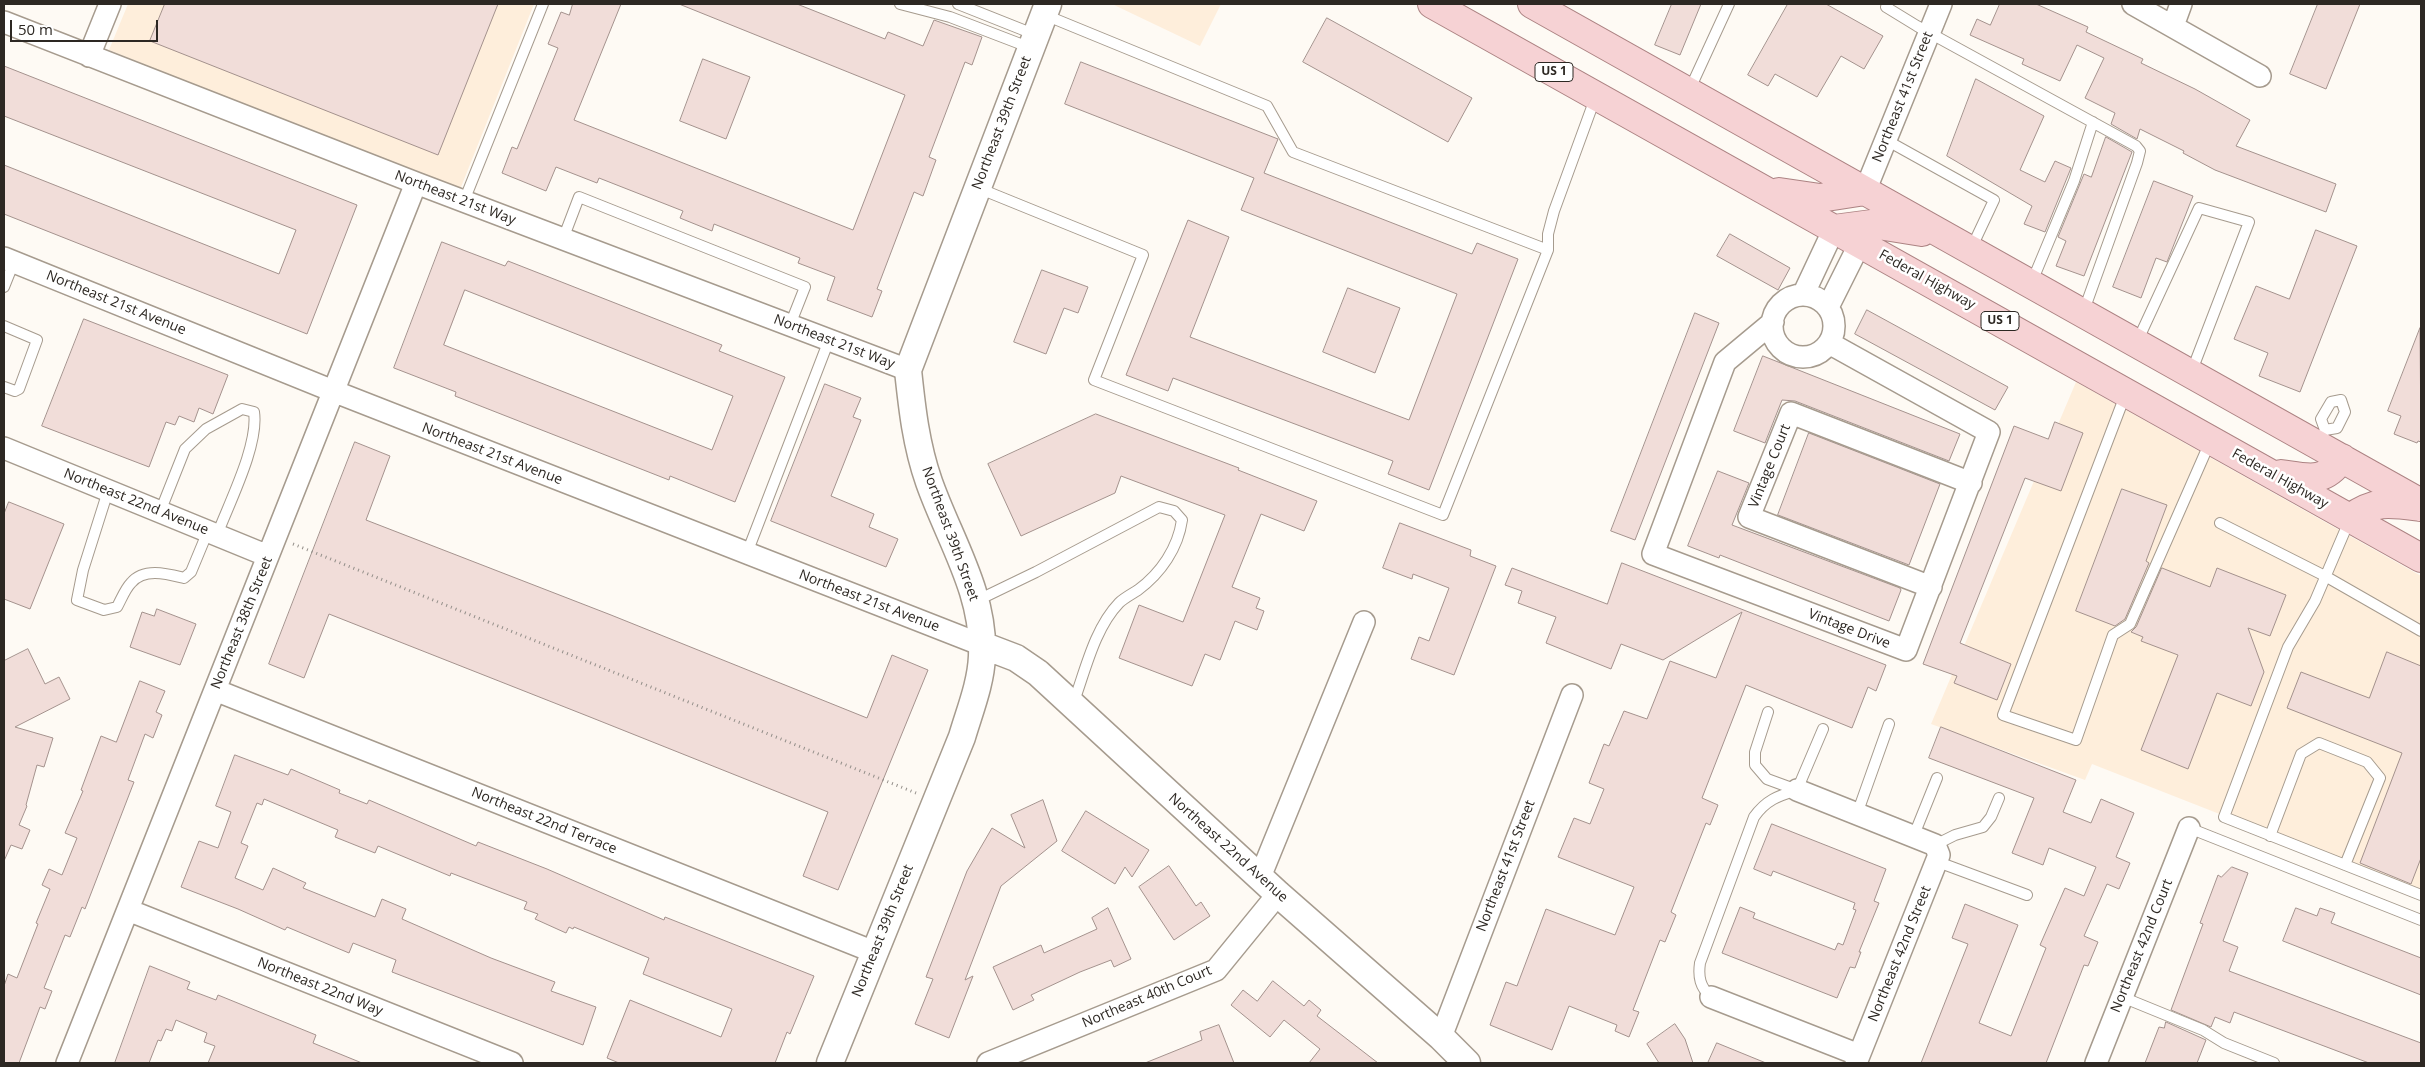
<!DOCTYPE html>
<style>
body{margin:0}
#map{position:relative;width:2425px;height:1067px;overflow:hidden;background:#fefaf4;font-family:"Open Sans",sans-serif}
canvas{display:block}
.frame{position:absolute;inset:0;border:5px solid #2d2823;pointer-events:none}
.scale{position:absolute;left:10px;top:20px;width:148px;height:22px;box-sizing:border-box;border:2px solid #2d2823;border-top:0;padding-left:6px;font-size:15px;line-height:18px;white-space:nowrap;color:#2d2823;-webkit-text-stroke:4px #fff;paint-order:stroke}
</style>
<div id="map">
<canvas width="2425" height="1067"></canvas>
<div class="frame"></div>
<div class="scale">50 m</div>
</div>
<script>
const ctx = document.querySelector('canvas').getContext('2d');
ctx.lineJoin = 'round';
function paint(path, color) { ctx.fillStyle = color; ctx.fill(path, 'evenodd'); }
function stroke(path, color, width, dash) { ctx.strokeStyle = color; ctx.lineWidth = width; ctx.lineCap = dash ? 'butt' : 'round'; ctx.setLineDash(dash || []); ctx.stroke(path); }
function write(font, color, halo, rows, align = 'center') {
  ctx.font = font + ' "Open Sans",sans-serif'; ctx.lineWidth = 5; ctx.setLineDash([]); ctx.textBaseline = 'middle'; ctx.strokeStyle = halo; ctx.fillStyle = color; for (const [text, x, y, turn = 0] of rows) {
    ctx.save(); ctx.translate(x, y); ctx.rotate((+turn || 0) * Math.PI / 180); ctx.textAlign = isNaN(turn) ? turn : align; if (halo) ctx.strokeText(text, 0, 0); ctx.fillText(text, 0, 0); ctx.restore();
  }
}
const commercial = new Path2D(`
 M128 4H534L459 192 109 50Z
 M1112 4H1221L1200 46Z
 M2076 382 2421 576V893L2092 764 2085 780 1931 724Z`);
const building = new Path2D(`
 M165 4H498L438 155 150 41Z
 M573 4H621L574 120 853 230 905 95 679 4H797L885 39 888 32 923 46 934 20 982 37 972 65 965 62 929 157 936 160 923 196 914 192 877 289 882 291 872 317 827 300 835 277 798 263 800 258 714 224 712 231 680 218 683 211 599 178 597 183 556 167 546 191 502 173 512 147 517 149 558 48 548 44 561 12 569 15Z
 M1672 4H1701L1680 55 1655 45Z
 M1788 4H1826L1883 36 1864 69 1841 56 1817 97 1775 74 1768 86 1748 75Z
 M2000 4H2036L2088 27 2086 32 2143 59 2141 63 2195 89 2250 120 2236 146 2336 184 2326 212 2215 170 2183 153 2184 151 2140 129 2137 139 2111 124 2115 113 2085 98 2104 58 2077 45 2060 81 2022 64 2024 59 1970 35 1977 19 1990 25Z
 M2318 4H2360L2326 89 2290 74Z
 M1327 18 1472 98 1448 142 1303 62Z
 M703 59 750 77 726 139 680 121Z
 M1081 62 1278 139 1264 173 1472 254 1477 243 1518 259 1429 490 1388 474 1393 461 1173 378 1168 391 1126 375 1188 220 1229 237 1190 337 1409 420 1457 294 1241 210 1254 178 1065 104Z
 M4 66 357 205 307 334 4 214V165L279 274 296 230 4 116Z
 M1976 79 2044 116 2020 170 2045 182 2055 161 2071 168 2045 232 2024 224 2032 206 1947 156Z
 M2106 137 2132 152 2084 276 2056 266 2066 241 2058 237 2084 174 2091 177Z
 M2154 181 2193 196 2167 262 2156 258 2141 298 2113 287Z
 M2316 230 2357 246 2300 392 2259 376 2268 353 2234 339 2256 286 2289 299Z
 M1730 234 1790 268 1778 290 1717 256Z
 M442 242 505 266 508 261 722 345 719 351 785 377 735 502 670 476 669 480 455 396 456 392 394 368ZM465 290 733 396 712 450 444 345Z
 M1042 270 1088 287 1078 313 1064 308 1046 354 1014 342Z
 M1348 288 1400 308 1375 373 1323 352Z
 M1867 310 2008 387 1995 410 1855 334Z
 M1695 313 1719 323 1635 540 1611 531Z
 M84 319 228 375 213 414 199 408 194 422 179 416 175 425 166 422 149 467 42 426Z
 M2420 328 2421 442 2418 441 2417 443 2394 434 2401 416 2388 411Z
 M1763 356 1960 434 1949 461 1795 401 1782 400 1765 443 1734 431Z
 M825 384 861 398 853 417 861 420 831 496 874 514 869 527 898 539 886 567 771 521Z
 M1096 414 1239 468 1238 470 1317 501 1304 531 1261 514 1232 587 1260 598 1256 608 1264 611 1257 630 1235 621 1220 660 1205 654 1192 686 1119 658 1139 605 1183 622 1225 515 1121 476 1115 493 1021 536 988 464Z
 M2055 422 2083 433 2061 491 2025 478 1960 643 2011 664 1997 700 1954 683 1957 676 1923 664 2014 426 2048 439Z
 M1809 433 1940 484 1909 565 1778 515Z
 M355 442 390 456 366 520 611 615 867 718 892 655 928 670 838 890 803 876 828 812 590 717 329 614 304 678 269 664Z
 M1718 471 1749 483 1732 525 1900 588 1901 590 1889 621 1720 555 1719 558 1688 546Z
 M2122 489 2167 505 2146 561 2149 563 2125 619 2115 626 2076 611Z
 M9 502 64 524 30 609 4 599V514Z
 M1400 523 1471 550 1470 556 1496 566 1454 675 1411 659 1419 637 1429 641 1449 588 1413 574 1412 579 1383 568Z
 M1622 563 1886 665 1876 691 1868 687 1852 728 1746 685 1702 798 1718 805 1710 825 1706 823 1671 912 1676 915 1665 942 1660 940 1633 1010 1639 1012 1629 1037 1615 1031 1617 1025 1569 1006 1552 1050 1490 1025 1506 982 1517 986 1546 909 1615 935 1634 887 1558 857 1574 818 1590 824 1604 789 1589 783 1604 744 1609 746 1624 711 1647 719 1670 661 1716 678 1742 612 1663 660 1621 644 1611 669 1546 643 1556 617 1518 603 1522 591 1505 585 1512 568 1607 604Z
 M2162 568 2210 587 2217 568 2286 595 2270 636 2248 628 2264 672 2251 706 2217 693 2188 769 2141 750 2178 655 2141 641 2143 637 2131 632 2136 627Z
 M157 609 196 624 180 665 130 647 142 612 154 616Z
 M28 649 45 684 59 677 70 699 15 727 53 738 44 767 37 765 26 805 27 806 19 825 30 830 22 849 11 845 4 861V661Z
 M2387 652 2421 666V858L2411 884 2360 863 2402 753 2287 708 2301 672 2369 698Z
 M140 681 165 691 156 712 162 715 153 738 145 734 128 780 134 782 85 909 82 907 70 937 65 935 44 988 52 991 45 1009 40 1007 19 1063H4V986L8 974 17 978 38 924 36 923 50 889 42 885 49 869 62 875 77 838 65 833 83 791 81 790 101 736 116 742Z
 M1941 727 2076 780 2063 812 2091 823 2101 799 2134 813 2116 857 2130 863 2119 889 2107 884 2084 936 2098 942 2088 966 2084 965 2046 1063H1921L1968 944 1952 938 1965 904 2018 925 1979 1023 2011 1036 2046 948 2040 945 2065 888 2084 896 2096 867 2049 848 2043 865 2012 853 2034 798 1929 758Z
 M235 755 288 775 291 769 340 790 339 793 367 804 369 800 476 846 478 842 547 869 664 920 665 917 814 976 790 1034 787 1032 775 1063H619L607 1058 630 1000 721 1037 732 1009 643 974 649 958 574 927 573 929 569 927 566 933 535 919 538 914 524 909 527 902 451 873 450 876 378 846 375 853 335 837 338 830 264 799 262 805 257 803 241 843 248 846 235 878 263 890 273 868 306 883 303 888 375 917 382 899 406 909 402 919 491 958 555 982 551 991 596 1007 583 1045 392 972 396 960 353 943 349 953 287 927 285 930 238 909 181 887 199 841 218 848 231 812 216 806Z
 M1043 800 1057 841 1001 886 965 980 973 976 949 1038 915 1024 933 979 926 977 967 871 992 828 1025 848 1011 815Z
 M1086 811 1149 850 1132 877 1125 867 1115 884 1062 851Z
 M1772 824 1886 869 1874 901 1879 903 1859 952H1861L1855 968 1850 967 1837 998 1722 953 1740 907 1755 913 1753 918 1835 950 1838 943 1843 945 1856 910 1853 909 1855 903 1773 871 1771 876 1754 869Z
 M1169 866 1196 906 1201 902 1210 916 1174 940 1139 887Z
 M2232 867 2248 873 2223 941 2238 947 2229 971 2421 1043V1063H2369L2234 1012 2230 1023 2215 1017 2211 1027 2171 1010 2203 924 2200 923 2218 875 2221 877Z
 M1108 908 1131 959 1114 967 1111 960 1080 972 1031 995 1034 1000 1013 1010 993 967 1041 945 1044 953 1097 929 1092 918Z
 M2296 908 2317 916 2320 908 2335 913 2331 923 2421 958V995L2283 941Z
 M150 966 190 982 187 989 216 1000 218 995 316 1035 313 1043 362 1063H208L215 1046 204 1042 207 1033 176 1020 172 1031 166 1029 161 1041 158 1040 149 1063H115Z
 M1273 981 1304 1006 1309 1000 1321 1010 1317 1016 1378 1063H1309L1320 1049 1284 1020 1270 1037 1231 1005 1243 990 1257 1001Z
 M2166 1022 2206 1040 2197 1063H2145L2159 1027 2164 1028Z
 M1675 1024 1685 1039 1693 1063H1659L1647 1044Z
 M1219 1025 1234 1063H1145L1202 1040 1200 1032Z
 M1717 1043 1766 1063H1708Z`);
const path = new Path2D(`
 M293 544 916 793`);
const service = new Path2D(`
 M900 4 950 17 1031 48
 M958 4 1036 35
 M1888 4 1886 7 1917 26 2136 146 2140 151 2137 163 2083 313
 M1689 91 1729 4
 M1886 140 1994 200 1971 249
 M978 188 1143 255 1094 380 1443 515 1548 250 1293 152 1267 106 1045 15
 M464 201 543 4
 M563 239 579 197 805 287 790 325
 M1548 250V234L1554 211 1596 96
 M2031 284 2074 181 2093 122
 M4 287 14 262
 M4 326 37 340 19 389 15 391 4 387
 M2137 342 2199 208 2249 222 2191 373
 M2126 393 2003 715 2076 740 2113 635 2130 624 2210 442
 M2319 444 2325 430 2321 419 2331 402 2341 400 2345 412 2337 428 2325 430
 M108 491 83 570 77 600 104 610 117 607C121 600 125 589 131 583 144 567 168 574 184 578L191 572 208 531
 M160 512 185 449 206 429 242 409 254 412C259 445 229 503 217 535
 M2350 519 2315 601 2288 647 2224 817 2421 895
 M2220 523 2325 576 2421 631
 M747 553 829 340
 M976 601 1036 572 1159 507 1174 511 1182 520C1178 548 1161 573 1138 590 1132 594 1124 598 1119 603 1094 629 1085 672 1073 704
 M1768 712 1755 752V765L1767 779 1797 790
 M1857 814 1889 724
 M2189 828 2421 920
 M1914 835 1937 778
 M2270 836 2301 754 2319 743 2367 762 2380 778 2345 865
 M1935 845 1955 835 1983 827 1991 817 1999 798
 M1938 862 2027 895
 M1711 997C1700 987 1698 977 1700 963L1754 817C1766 800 1778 796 1797 790L1823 729
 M2122 997 2203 1030 2224 1043 2274 1063`);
const minor = new Path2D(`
 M2133 4 2260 76
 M4 22 416 183 908 370
 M2173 26 2181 4
 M89 56 110 4
 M1865 191 1941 4
 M4 258 333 391 982 645
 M1803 295 1834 229
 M1772 326a31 31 0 1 1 62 0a31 31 0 1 1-62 0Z
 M1828 307 1860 243
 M1773 322 1725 362 1653 554 1906 650 1989 432 1829 343
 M4 448 268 556
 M1931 587 1749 517 1791 413 1971 483
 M215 690 874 952
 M1797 790 1935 845 1939 855 1856 1063
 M1260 877 1364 622
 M128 910 512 1063
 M1711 997 1859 1055
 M1441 1037 1572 695
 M67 1063 416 183
 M988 1063 1216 970 1278 894
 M2096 1063 2189 828`);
const tertiary = new Path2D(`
 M982 645 1016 658 1038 673 1278 894 1441 1037 1467 1063
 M830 1063 962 737C970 710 981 683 982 656 985 593 949 539 929 482 916 445 912 408 908 370L1048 4`);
const primary = new Path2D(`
 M1432 4 2421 558
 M1532 4 2421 503
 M1779 192 1820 198 1865 191
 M1834 229 1872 224 1922 232
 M2281 474C2309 478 2324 484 2342 458
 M2350 518C2375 500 2390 503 2420 507`);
const shields = [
 [1554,72,38],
 [2000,321,38]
];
const shieldNames = [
 ["US 1",1554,72],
 ["US 1",2000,321]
];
const streetNames = [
 ["Northeast 41st Street",1903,97,-68],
 ["Northeast 39th Street",1002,123,-69],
 ["Northeast 21st Way",455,198,21],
 ["Federal Highway",1927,280,29],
 ["Northeast 21st Avenue",116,303,22],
 ["Northeast 21st Way",834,342,21],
 ["Northeast 21st Avenue",492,454,21],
 ["Vintage Court",1770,466,-68],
 ["Federal Highway",2280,479,29],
 ["Northeast 22nd Avenue",136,502,22],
 ["Northeast 39th Street",950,534,70],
 ["Northeast 21st Avenue",869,601,21],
 ["Northeast 38th Street",242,623,-68],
 ["Vintage Drive",1849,629,21],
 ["Northeast 22nd Terrace",544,821,22],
 ["Northeast 22nd Avenue",1228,848,42],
 ["Northeast 41st Street",1506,866,-69],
 ["Northeast 39th Street",883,931,-68],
 ["Northeast 42nd Court",2142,946,-68],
 ["Northeast 42nd Street",1900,954,-68],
 ["Northeast 22nd Way",320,987,22],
 ["Northeast 40th Court",1147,997,-23]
];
paint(commercial, '#feeedb');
paint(building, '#f1ddd9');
stroke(building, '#a4928d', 1);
stroke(service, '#a69b8e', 12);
stroke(minor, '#a69b8e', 24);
stroke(tertiary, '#a69b8e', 29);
stroke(primary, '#ac8383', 30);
stroke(path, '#938e89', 3, [1, 4]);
stroke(service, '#fff', 10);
stroke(minor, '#fff', 21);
stroke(tertiary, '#fff', 26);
stroke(primary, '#f6d2d4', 28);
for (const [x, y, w] of shields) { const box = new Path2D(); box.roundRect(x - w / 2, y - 9.5, w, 19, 4); ctx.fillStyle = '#fff'; ctx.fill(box); stroke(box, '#2d2823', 1); }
write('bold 12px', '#2d2823', null, shieldNames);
write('14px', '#2d2823', '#fff', streetNames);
</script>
